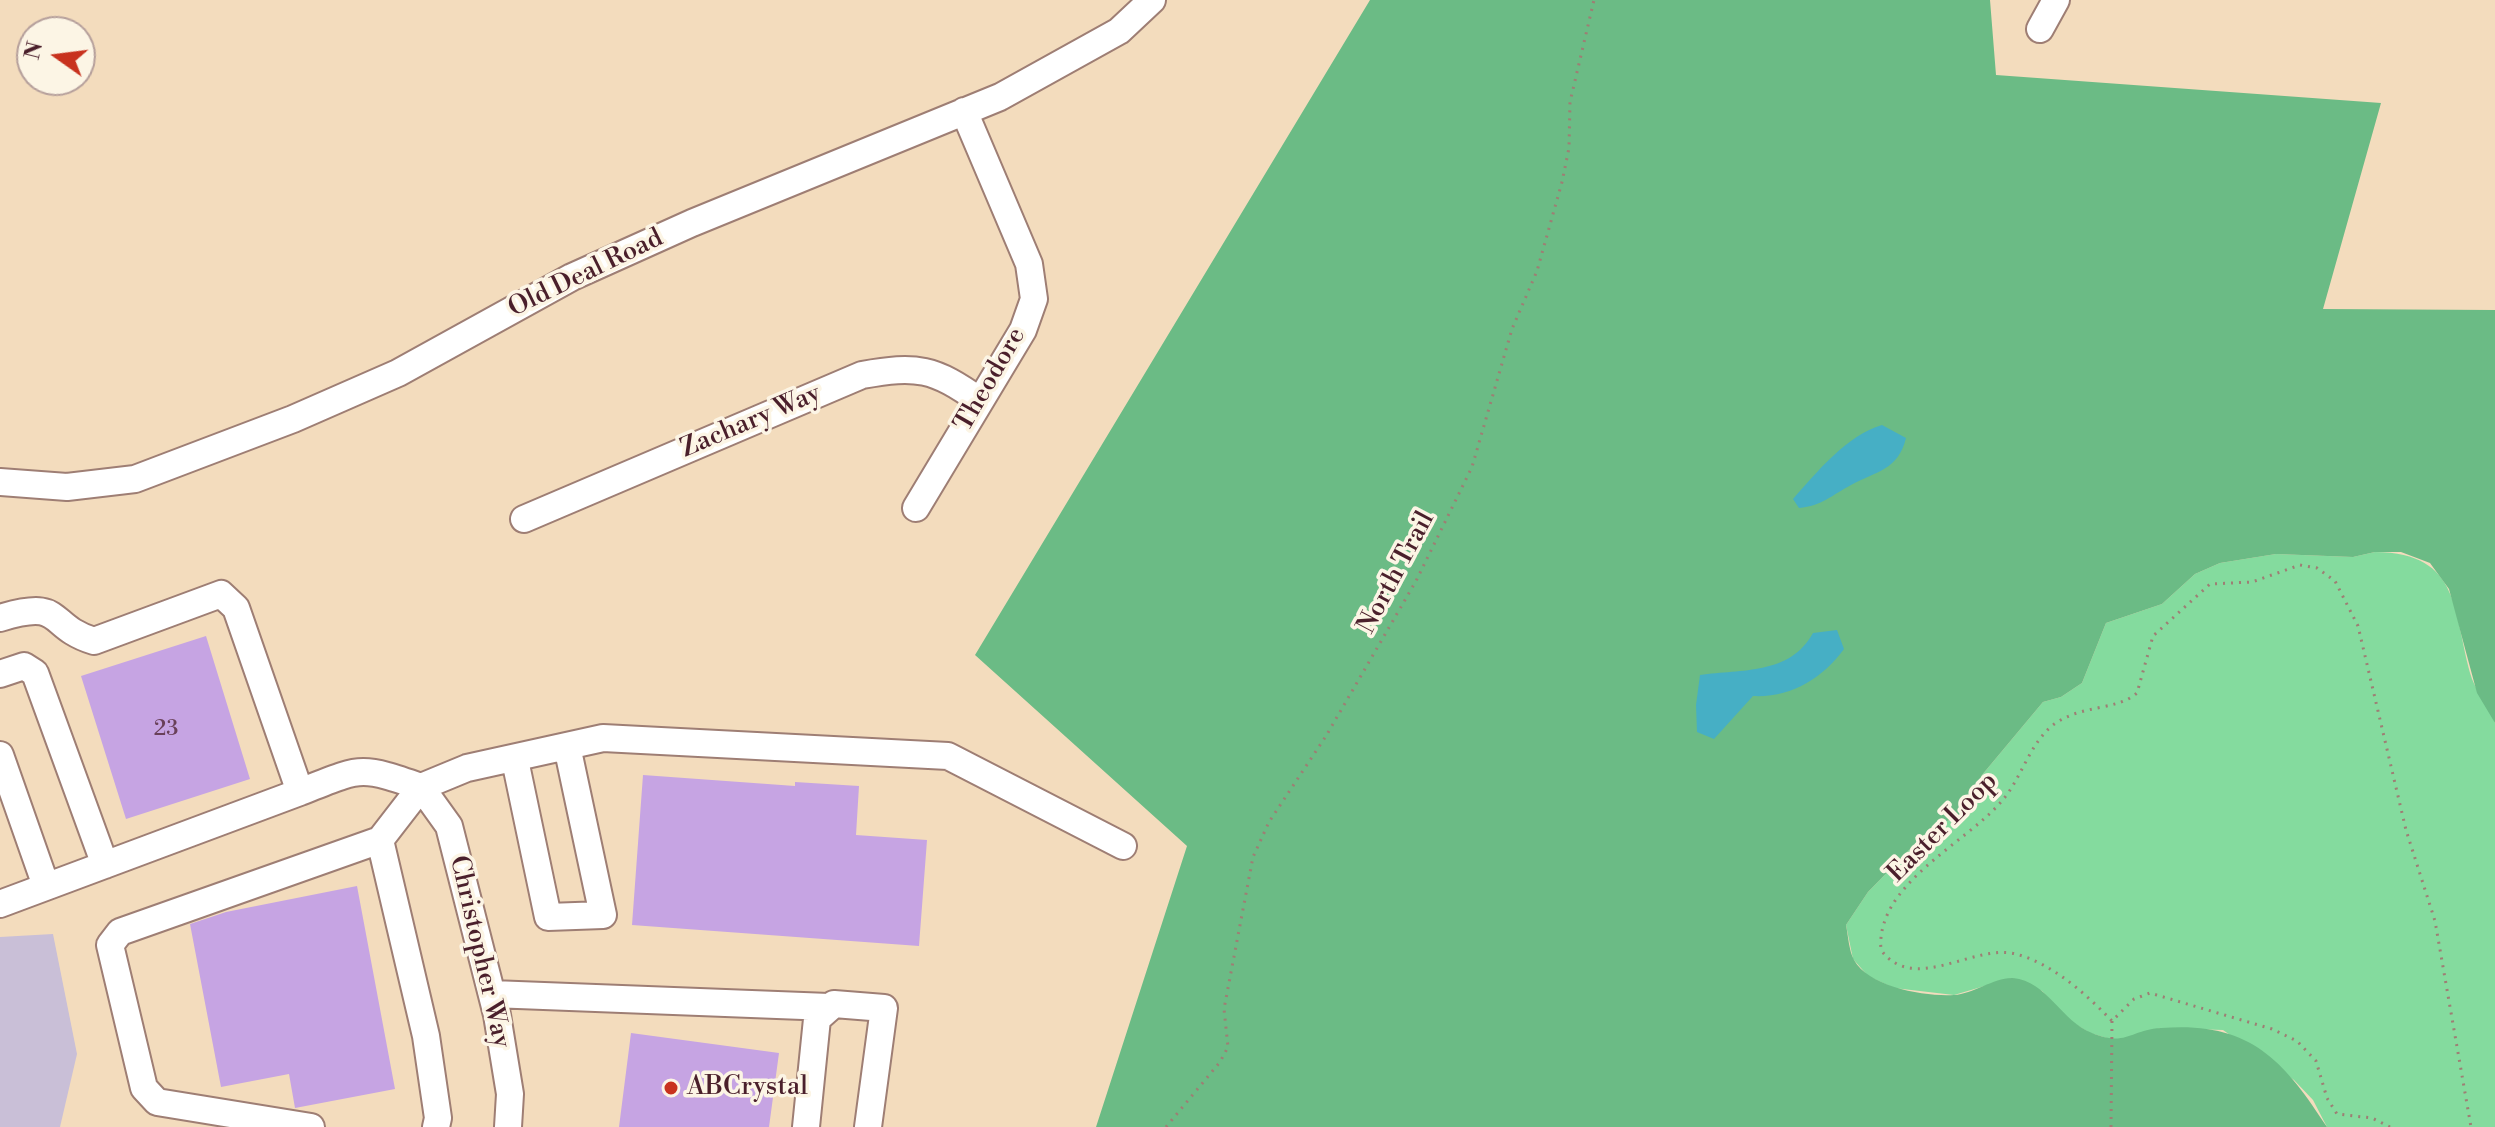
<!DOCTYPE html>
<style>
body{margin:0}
#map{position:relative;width:2495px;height:1127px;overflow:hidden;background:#f3dcbd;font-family:"Libre Bodoni",serif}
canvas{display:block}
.north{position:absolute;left:16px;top:16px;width:80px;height:80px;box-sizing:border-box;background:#fcf5e5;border:2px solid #b59f9b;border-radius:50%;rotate:284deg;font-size:22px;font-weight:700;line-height:32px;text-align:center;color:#4a1f2b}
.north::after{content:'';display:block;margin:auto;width:28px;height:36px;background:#c8321e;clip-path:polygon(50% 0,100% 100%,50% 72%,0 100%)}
</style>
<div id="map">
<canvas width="2495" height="1127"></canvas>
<div class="north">N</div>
</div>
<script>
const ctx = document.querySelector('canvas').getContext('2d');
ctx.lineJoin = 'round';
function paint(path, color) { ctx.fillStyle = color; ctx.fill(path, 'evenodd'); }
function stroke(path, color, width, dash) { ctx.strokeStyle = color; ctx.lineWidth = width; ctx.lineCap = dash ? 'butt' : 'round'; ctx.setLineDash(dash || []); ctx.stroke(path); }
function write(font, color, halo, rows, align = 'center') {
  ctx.font = font + ' "Libre Bodoni",serif'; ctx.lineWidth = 7; ctx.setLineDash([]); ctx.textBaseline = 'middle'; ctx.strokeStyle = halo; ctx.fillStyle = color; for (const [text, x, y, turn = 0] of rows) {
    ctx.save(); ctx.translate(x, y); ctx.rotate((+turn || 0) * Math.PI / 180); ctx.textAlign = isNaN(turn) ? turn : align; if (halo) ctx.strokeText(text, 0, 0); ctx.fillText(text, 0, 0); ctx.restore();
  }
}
const industrial = new Path2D(`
 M53 934 77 1054 60 1127H0V937Z`);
const green = new Path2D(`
 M2375 552C2463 553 2452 613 2472 679 2478 695 2491 707 2495 723V1127H2327L2313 1100 2294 1080 2223 1030 2160 1028 2120 1042 2090 1033 2070 1021 2042 991 2012 978 1954 995 1894 988 1868 976 1853 959 1846 925 1868 892 1910 849 1930 829 1960 815 1982 775 2043 702 2061 697 2082 683 2106 623 2162 604 2195 574 2220 563 2276 554 2353 557Z`);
const forest = new Path2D(`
 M1370 0H1990L1996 75 2381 103 2323 309 2495 310V723L2477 693 2449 589 2430 563 2401 552H2375L2353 557 2276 554 2220 563 2195 574 2162 604 2106 623 2082 683 2061 697 2043 702 1982 775 1960 815 1930 829 1910 849 1868 892 1846 925C1848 935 1849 951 1854 960 1869 987 1926 997 1954 995 1973 994 1995 977 2013 978 2047 981 2062 1022 2092 1033 2126 1047 2130 1030 2161 1028 2249 1021 2283 1059 2327 1127H1096L1187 846 975 655Z`);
const water = new Path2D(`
 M1882 425 1906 438C1898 470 1877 471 1851 485 1832 495 1822 506 1799 508L1793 499C1817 472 1847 435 1882 425Z
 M1837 630 1844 649C1822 679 1790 698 1753 696L1714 739 1697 732 1696 705 1700 675C1742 669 1790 675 1813 633Z`);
const building = new Path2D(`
 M206 636 250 779 126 819 81 676Z
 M643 775 795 786V782L859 786 856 835 927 840 919 946 632 925Z
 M357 886 395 1089 295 1108 289 1074 221 1087 190 924 226 912Z
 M631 1033 779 1053 769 1127H619Z`);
const path = new Path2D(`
 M1166 1127 1220 1062 1228 1047 1224 1009 1253 857 1269 822 1326 736 1416 581 1472 467 1512 329 1537 271 1562 182 1569 148 1570 102 1594 0
 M2111 1127 2112 1021
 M2390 1127 2372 1118 2337 1114 2327 1098 2316 1061 2297 1041 2272 1029 2150 993 2134 999 2112 1021C2086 994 2053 964 2016 954 1974 943 1914 995 1881 950 1875 885 1965 844 2001 802 2021 780 2029 744 2053 725 2081 704 2117 711 2137 693L2153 636 2210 584 2252 582 2300 565 2317 568 2335 581 2358 626 2406 830 2435 921 2471 1127`);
const minor = new Path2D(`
 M2040 29 2056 0
 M0 482 67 487 135 479 293 419 398 373 572 277 692 223 1000 97 1119 31 1152 0
 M916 508 1023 330 1034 299 1029 264 964 111
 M524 519 862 375C917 365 934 368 980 401
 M0 618C66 598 45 626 94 641L221 594 236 608 300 792 0 904
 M0 674 24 666 35 673 105 865
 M0 755 46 886
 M515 760 548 917 603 915 567 746
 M421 787 449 826 497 1015 510 1094 508 1127
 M300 792C361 768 358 765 421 787
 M492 994 829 1007
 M311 1127 157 1102 144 1088 110 945 120 932 380 840
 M436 1127 438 1118 426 1036 380 840 421 787 467 768 603 738 948 756 1123 846
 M806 1127 817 1019 834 1004 884 1008 868 1127`);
const markers = [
 [671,1088,8,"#c8321e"]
];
const numberNames = [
 ["23",166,730]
];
const streetNames = [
 ["Old Deal Road",586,274,-26],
 ["Theodore",991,380,-60],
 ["Zachary Way",751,422,-23],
 ["North Trail",1397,573,-62],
 ["Easter Loop",1943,828,-45],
 ["Christopher Way",479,952,77]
];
const poiNames = [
 ["ABCrystal",687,1088]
];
paint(industrial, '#c9bfd7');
paint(green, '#84db9e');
paint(forest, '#6bbb85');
paint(water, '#46afc5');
paint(building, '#c6a4e3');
stroke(minor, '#9e7e74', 30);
stroke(path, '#9e7e74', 3, [2, 6]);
stroke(minor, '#fff', 26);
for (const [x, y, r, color] of markers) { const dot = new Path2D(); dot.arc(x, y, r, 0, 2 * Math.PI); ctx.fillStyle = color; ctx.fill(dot); stroke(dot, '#fcf5e5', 3); }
write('22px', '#694059', null, numberNames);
write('26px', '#4a1f2b', '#fcf5e5', streetNames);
write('26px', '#4a1f2b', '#fcf5e5', poiNames, 'left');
</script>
